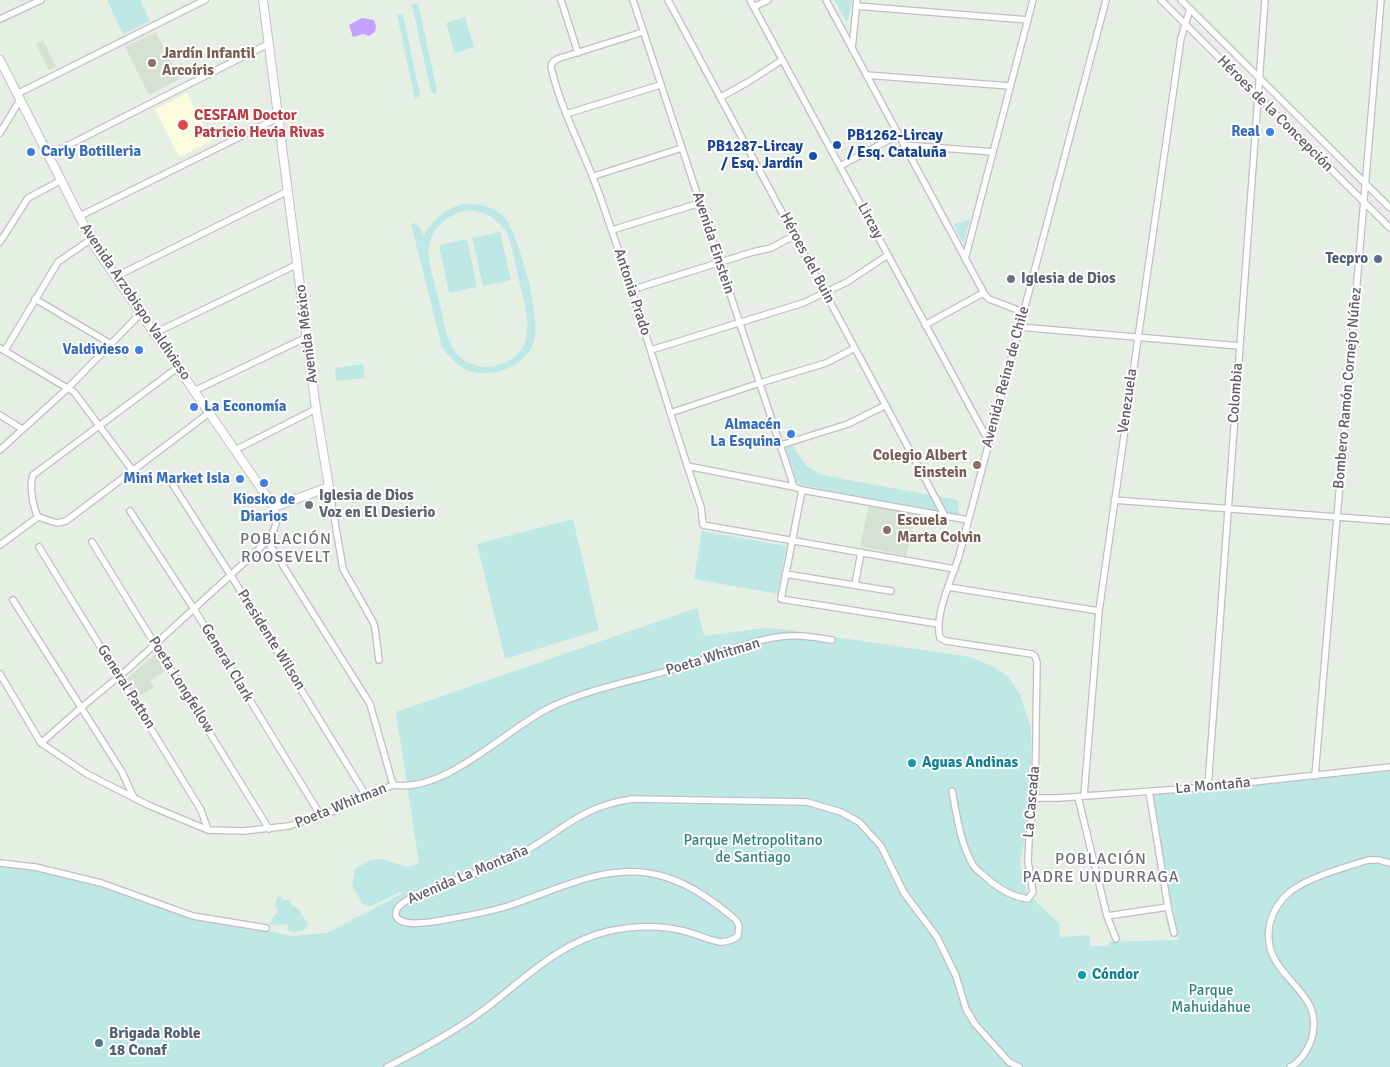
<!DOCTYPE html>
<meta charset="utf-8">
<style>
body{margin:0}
canvas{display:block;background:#e6efe3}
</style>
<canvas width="1390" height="1067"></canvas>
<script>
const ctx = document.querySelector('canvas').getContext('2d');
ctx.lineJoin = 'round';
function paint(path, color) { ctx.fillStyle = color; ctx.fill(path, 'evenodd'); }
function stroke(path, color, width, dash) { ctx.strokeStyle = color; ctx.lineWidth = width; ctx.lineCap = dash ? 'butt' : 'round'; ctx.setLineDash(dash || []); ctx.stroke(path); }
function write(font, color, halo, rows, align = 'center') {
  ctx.font = font + ' Signika,sans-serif'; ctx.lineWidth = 4; ctx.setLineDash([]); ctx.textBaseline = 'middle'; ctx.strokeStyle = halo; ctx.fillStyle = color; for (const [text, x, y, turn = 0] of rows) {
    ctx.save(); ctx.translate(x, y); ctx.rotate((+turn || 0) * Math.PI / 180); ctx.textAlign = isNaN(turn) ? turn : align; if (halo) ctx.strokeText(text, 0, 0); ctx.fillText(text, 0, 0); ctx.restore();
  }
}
const education = new Path2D(`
 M156 32 180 79 149 95 125 47Z
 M43 40 56 67 49 70 36 44Z
 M869 505 915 514 906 556 860 546Z
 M155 654 165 671 150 681 154 687 136 698 124 681Z`);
const medical = new Path2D(`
 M187 93 211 141 179 157 155 109Z`);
const green = new Path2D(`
 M107 0H140L150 21 123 34Z
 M834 0H852L848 21H846Z
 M418 3 437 90 435 94 431 92 412 4Z
 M403 14 420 95 415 99 397 15Z
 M465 17 474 47 455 53 446 23Z
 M463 204C477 203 491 206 502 215 519 231 540 316 535 338 529 366 492 380 467 370 457 365 448 356 442 347L411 224 416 223 424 235C434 219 444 209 463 204ZM470 210C486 212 498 219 507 233 513 248 516 265 519 281 527 313 541 355 495 366 484 369 469 365 460 357 446 344 444 321 440 304 437 290 427 262 429 248 431 226 450 213 470 210Z
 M970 220 964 241 962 242 954 224Z
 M500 232 511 280 483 286 472 238Z
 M467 239 477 287 449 293 439 245Z
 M363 364 365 378 336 381 335 368Z
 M792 445 806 466 822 475 958 500 959 517 802 485 797 481 785 447Z
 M573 519 599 630 505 659 477 544Z
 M702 531 786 546 778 594 694 579Z
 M697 608 704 636 765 628 781 629 970 657 990 665 1008 676 1020 695 1031 728V802L1020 864 1026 890 1041 907 1059 923 1060 937 1090 935V946H1109L1108 942 1179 940 1173 907 1167 890 1152 795 1390 771V1067H0V865L19 867 106 887 193 918 244 926 291 936 327 933 401 894 403 891 371 906 363 904 352 886 355 869 370 860 381 859 408 867 419 863 396 712Z
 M281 896 283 900H290L291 904 299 910 308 924 306 929C299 931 293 934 287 929L289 926 286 924 272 926 270 923 278 910 275 905 277 898Z`);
const water = new Path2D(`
 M362 18 374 20 376 26 375 32 369 36 363 34 353 37 349 25Z`);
const street = new Path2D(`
 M561 0 578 53
 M633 0 794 487
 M668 0 945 516
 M750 0 989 442
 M826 0 985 295 989 299 1023 312
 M1161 0 1390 228
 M1181 0 1390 208
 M856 6 1028 20
 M754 7 768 0
 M0 19 41 0
 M643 32 557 59 552 63 551 67C562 115 588 158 603 205 638 305 667 407 701 507L703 525 955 569
 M852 49 857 0
 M866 75 1010 86
 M17 94 205 0
 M721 97 748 82 782 60
 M566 114 660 85
 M0 133 20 100
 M904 145 993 152
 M47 156 268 44
 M840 166 898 135
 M594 176 682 148
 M78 217 278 118
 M612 230 700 203
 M0 242 28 198 60 181
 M965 259 1033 0
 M115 277 288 191
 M631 290 753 252 771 248 795 235
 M35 299 111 344
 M925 325 983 293
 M1019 327 1240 346
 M153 334 298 264
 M0 348 74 392 133 471
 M5 350 58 262 90 240
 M651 350 803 303 847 282 888 255
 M194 391 307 337
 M670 413 760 383 826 363 855 348
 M0 415 22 429
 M781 445 848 424 886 405
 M0 450 68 388 140 314
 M235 450 316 409
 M687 466 794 487 802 490 968 520
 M173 485 230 574 367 797
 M329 487 343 569 373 622 375 628 379 660
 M802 490 781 599 939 624
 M1114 500 1390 521
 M130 511 194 609 321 816
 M38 517C33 507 29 486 33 475L177 368
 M38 517 57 523 66 521 209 413
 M267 540 370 704 393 785
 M92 542 269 829
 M0 545 38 517
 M39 547 201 810 208 830
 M785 574 891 591
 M855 585 861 552
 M948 587 1099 611
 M13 600 122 772 134 798
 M0 674 41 743 87 774 148 805 208 830 243 831 289 826 329 813 393 785C445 793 503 732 547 709 591 687 641 680 688 665 721 655 756 637 790 636 804 635 818 638 832 640
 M41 743 82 707 128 669 258 550C270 538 282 524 274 507
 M1315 776 1381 0
 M1208 787 1265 0
 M952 791C957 816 960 843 973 865 977 871 985 876 990 881 1001 890 1013 897 1028 899L1033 892 1028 861 1029 838 1035 798 1037 662 1035 656 1032 654 946 641 940 638C934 614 952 579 959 556L1106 0
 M1149 791 1168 907 1174 933
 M1084 796 1099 611 1181 38 1190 9
 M1078 797 1107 916 1116 939
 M1035 798H1058L1208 787 1390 767
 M0 863 35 867 101 883 193 916 266 928
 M1107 916 1168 907
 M387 1067C421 1050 454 1032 485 1009 523 980 560 942 609 931 633 926 660 925 684 931 696 934 708 940 720 942 727 942 733 940 738 936L739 926 736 920C715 902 685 881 658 875 606 862 557 890 508 906 492 911 477 914 460 917 447 919 433 923 419 923 395 925 386 912 409 899 443 882 480 874 513 858 559 835 578 806 633 799L807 802 841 812 859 822 881 846 904 893 937 937 956 976 966 1009 975 1024 1009 1062 1019 1067
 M1290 1067C1300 1062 1307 1051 1311 1041 1329 986 1258 980 1270 923 1273 911 1281 899 1291 891 1311 876 1344 868 1368 860H1379L1390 863`);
const secondary = new Path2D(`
 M0 60 95 247 274 507 329 487 316 409 263 0`);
const markers = [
 [152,63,5,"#8d6e63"],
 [183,125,6,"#e0444e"],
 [1270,132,5,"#3f7fe0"],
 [837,145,5,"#1a4fb4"],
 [31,152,5,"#3f7fe0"],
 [813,156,5,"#1a4fb4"],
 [1378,259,5,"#5c6f8a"],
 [1011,279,5,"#6b7280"],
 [139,350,5,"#3f7fe0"],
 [194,407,5,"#3f7fe0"],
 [791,434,5,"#3f7fe0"],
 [977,465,5,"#8d6e63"],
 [240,479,5,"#3f7fe0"],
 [264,483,5,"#3f7fe0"],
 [309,505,5,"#6b7280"],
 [887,530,5,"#8d6e63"],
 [912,763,5,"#0f9aa8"],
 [1082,975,5,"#0f9aa8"],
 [99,1043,5,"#5c6f8a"]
];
const educationNames = [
 ["Jardín Infantil",162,54],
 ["Arcoíris",162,71],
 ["Colegio Albert",967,456,"right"],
 ["Einstein",967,473,"right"],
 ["Escuela",897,521],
 ["Marta Colvin",897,538]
];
const streetNames = [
 ["Héroes de la Concepción",1275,114,45],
 ["Lircay",870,221,62],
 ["Avenida Einstein",713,243,72],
 ["Héroes del Buin",807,258,62],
 ["Antonia Prado",632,292,72],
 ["Avenida Arzobispo Valdivieso",135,302,56],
 ["Avenida México",307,334,-97],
 ["Avenida Reina de Chile",1006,377,-75],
 ["Bombero Ramón Cornejo Núñez",1348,388,-85],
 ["Colombia",1236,393,-86],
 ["Venezuela",1128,401,-82],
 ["Presidente Wilson",271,640,58],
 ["Poeta Whitman",713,657,-17],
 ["General Clark",227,663,59],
 ["Poeta Longfellow",181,685,58],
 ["General Patton",126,687,58],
 ["La Montaña",1213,786,-5],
 ["La Cascada",1032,802,-85],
 ["Poeta Whitman",341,806,-22],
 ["Avenida La Montaña",468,875,-23]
];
const healthNames = [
 ["CESFAM Doctor",194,116],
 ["Patricio Hevia Rivas",194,133]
];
const shopNames = [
 ["Real",1260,132],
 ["Carly Botilleria",41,152,"left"],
 ["Valdivieso",129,350],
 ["La Economía",204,407,"left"],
 ["Almacén",781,425],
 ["La Esquina",781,442],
 ["Mini Market Isla",230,479],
 ["Kiosko de",264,500,"center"],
 ["Diarios",264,517,"center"]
];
const transitNames = [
 ["PB1262-Lircay",847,136],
 ["/ Esq. Cataluña",847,153],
 ["PB1287-Lircay",803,147,"right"],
 ["/ Esq. Jardín",803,164,"right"]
];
const serviceNames = [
 ["Tecpro",1368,259],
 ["Brigada Roble",109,1034,"left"],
 ["18 Conaf",109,1051,"left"]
];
const worshipNames = [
 ["Iglesia de Dios",1021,279],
 ["Iglesia de Dios",319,496],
 ["Voz en El Desierio",319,513]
];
const cultureNames = [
 ["Aguas Andinas",922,763],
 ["Cóndor",1092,975]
];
const parkNames = [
 ["Parque Metropolitano",753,841],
 ["de Santiago",753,858],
 ["Parque",1211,991],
 ["Mahuidahue",1211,1008]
];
const neighbourhoodNames = [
 ["POBLACIÓN",286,540],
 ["ROOSEVELT",286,558],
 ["POBLACIÓN",1101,860],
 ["PADRE UNDURRAGA",1101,878]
];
paint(education, '#d7e1d3');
paint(medical, '#fcfddd');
paint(green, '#bde8e6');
paint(water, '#c5a2ff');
stroke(street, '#c2bdc5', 8);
stroke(secondary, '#c5bfc9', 10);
stroke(street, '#fff', 5.5);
stroke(secondary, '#fff', 8);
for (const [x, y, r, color] of markers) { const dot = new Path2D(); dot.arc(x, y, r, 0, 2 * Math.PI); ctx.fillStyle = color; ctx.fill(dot); stroke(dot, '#fff', 2); }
write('bold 15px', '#785e54', '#fff', educationNames, 'left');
write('15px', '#605b65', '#fff', streetNames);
write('bold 15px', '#be3a42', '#fff', healthNames, 'left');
write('bold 15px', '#366cbe', '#fff', shopNames, 'right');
write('bold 15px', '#164399', '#fff', transitNames, 'left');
write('bold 15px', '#4e5e75', '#fff', serviceNames, 'right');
write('bold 15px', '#5b616d', '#fff', worshipNames, 'left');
write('bold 15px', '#0d838f', '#fff', cultureNames, 'left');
write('15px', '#2e8281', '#fff', parkNames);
ctx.letterSpacing = '1px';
write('16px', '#716c77', '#fff', neighbourhoodNames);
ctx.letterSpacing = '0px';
</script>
